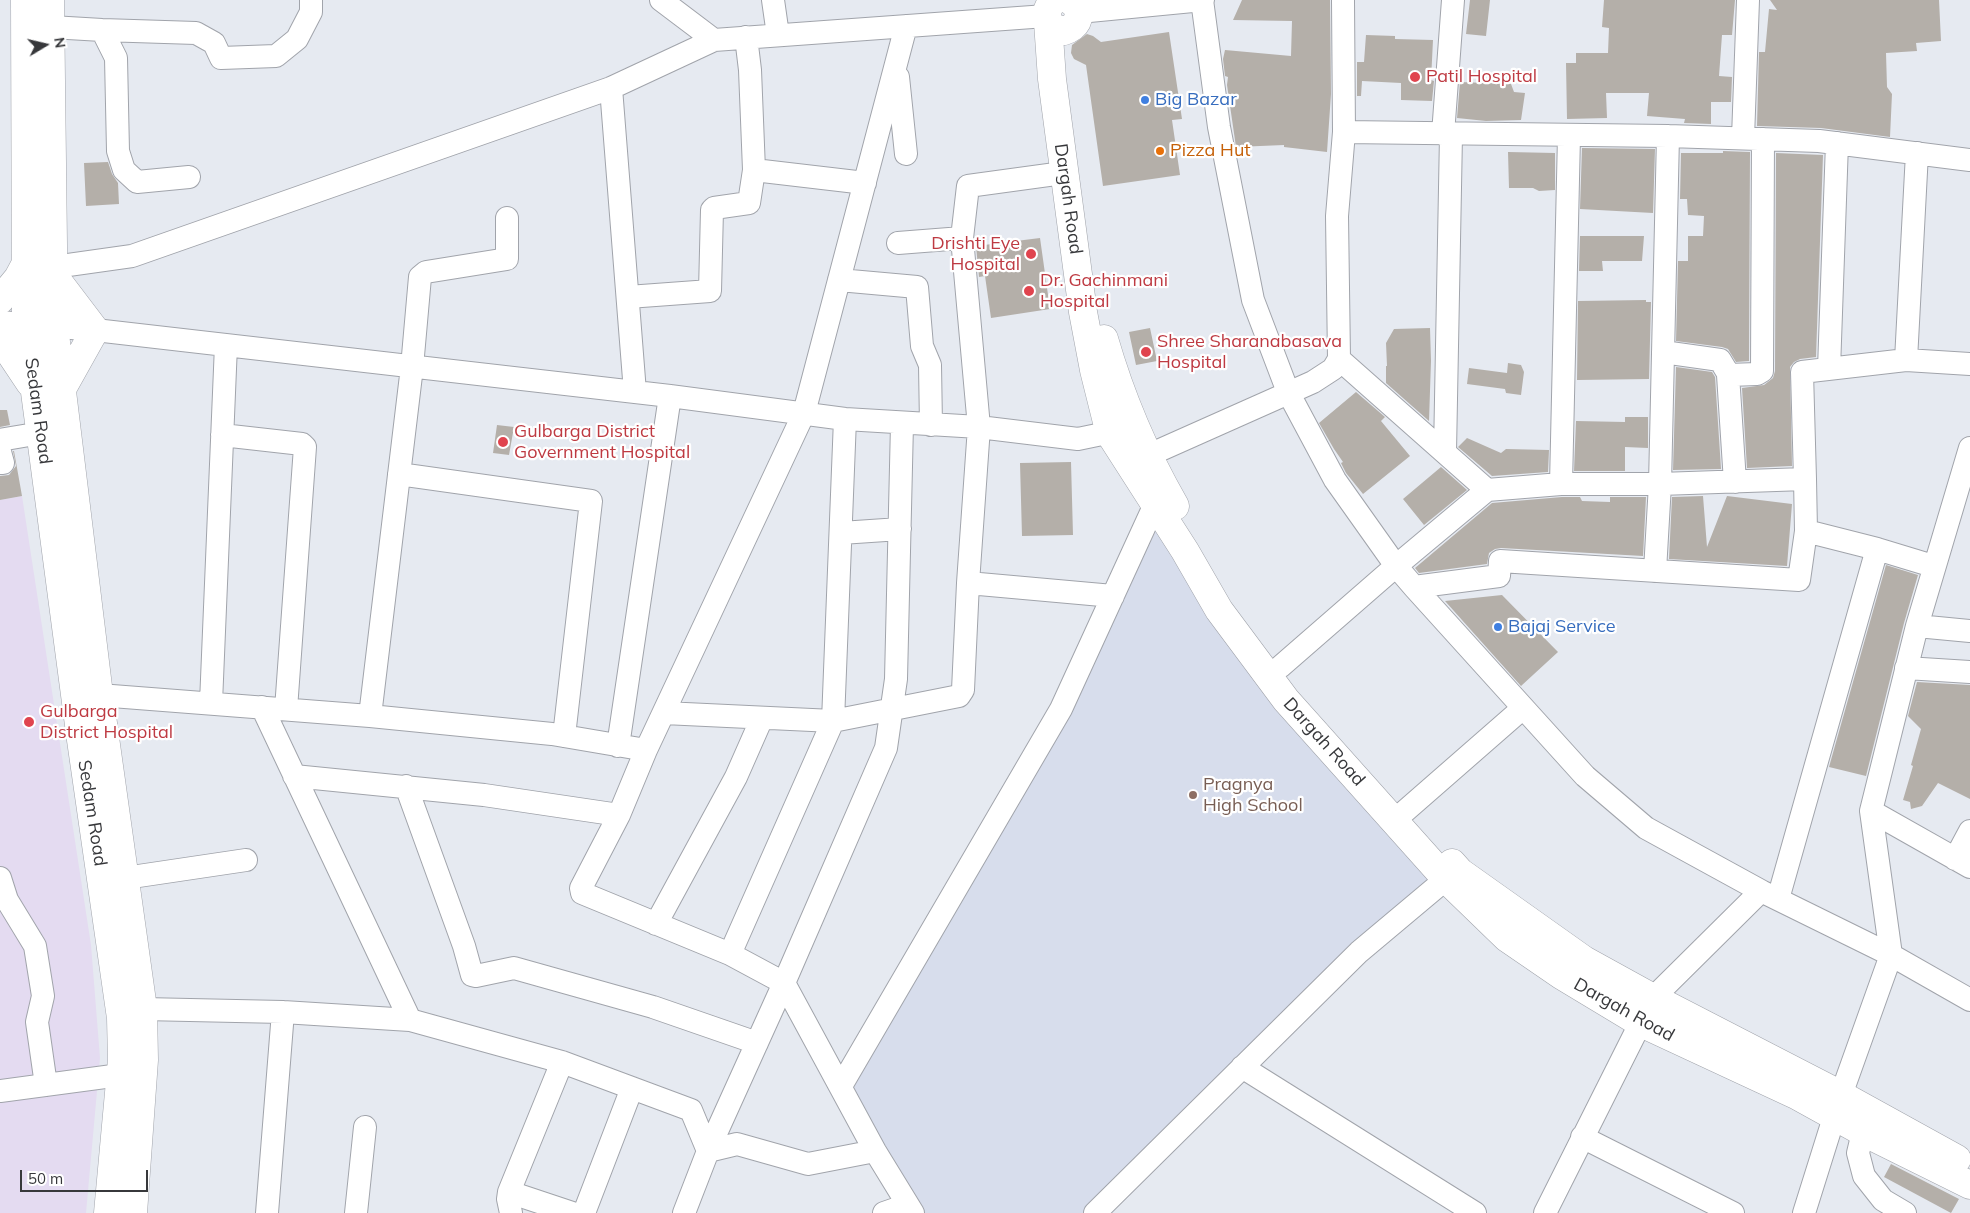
<!DOCTYPE html>
<style>
body{margin:0}
#map{position:relative;width:1970px;height:1213px;overflow:hidden;background:#e6eaf1;font-family:Mulish,sans-serif}
canvas{display:block}
.north{position:absolute;left:20px;top:20px;width:50px;height:50px;-webkit-text-stroke:4px #fff;paint-order:stroke;rotate:81deg;font-size:14px;font-weight:700;line-height:20px;text-align:center;color:#37383b}
.north::after{content:'';display:block;margin:auto;width:18px;height:22px;background:#37383b;clip-path:polygon(50% 0,100% 100%,50% 72%,0 100%)}
.scale{position:absolute;left:20px;top:1170px;width:128px;height:22px;box-sizing:border-box;border:2px solid #37383b;border-top:0;padding-left:6px;font-size:15px;line-height:18px;white-space:nowrap;color:#37383b;-webkit-text-stroke:4px #fff;paint-order:stroke}
</style>
<div id="map">
<canvas width="1970" height="1213"></canvas>
<div class="north">N</div>
<div class="scale">50 m</div>
</div>
<script>
const ctx = document.querySelector('canvas').getContext('2d');
ctx.lineJoin = 'round';
function paint(path, color) { ctx.fillStyle = color; ctx.fill(path, 'evenodd'); }
function stroke(path, color, width, dash) { ctx.strokeStyle = color; ctx.lineWidth = width; ctx.lineCap = dash ? 'butt' : 'round'; ctx.setLineDash(dash || []); ctx.stroke(path); }
function write(font, color, halo, rows, align = 'center') {
  ctx.font = font + ' Mulish,sans-serif'; ctx.lineWidth = 4.5; ctx.setLineDash([]); ctx.textBaseline = 'middle'; ctx.strokeStyle = halo; ctx.fillStyle = color; for (const [text, x, y, turn = 0] of rows) {
    ctx.save(); ctx.translate(x, y); ctx.rotate((+turn || 0) * Math.PI / 180); ctx.textAlign = isNaN(turn) ? turn : align; if (halo) ctx.strokeText(text, 0, 0); ctx.fillText(text, 0, 0); ctx.restore();
  }
}
const built = new Path2D(`
 M1160 522 1438 875 1084 1213H922L850 1086 1108 631Z`);
const medical = new Path2D(`
 M22 496 91 945 100 1058 86 1213H0V500Z`);
const building = new Path2D(`
 M1242 0H1330L1331 94 1327 152 1284 147V145L1236 147 1227 85 1228 77 1225 76 1223 59 1225 50 1291 56 1292 21 1233 20Z
 M1470 0H1490L1486 36 1466 34Z
 M1604 0H1735L1732 35H1722L1719 76 1732 77 1731 102H1711V124L1684 123 1685 119 1647 116 1649 93H1606L1607 118 1567 119 1566 63H1576V53H1608L1609 28 1602 27Z
 M1770 0H1939L1941 41 1916 43 1917 51 1886 53 1887 87 1892 94 1890 137 1821 128 1757 126 1759 52H1765L1769 9 1777 10Z
 M1169 32 1182 119 1172 120 1180 175 1103 186 1086 65 1074 59 1071 53 1072 45 1087 34 1093 36 1101 42Z
 M1366 35 1395 36V39L1433 40 1431 80 1434 81 1432 101 1401 100V83L1362 81 1361 96H1357V62H1364Z
 M1460 82 1511 84 1514 92 1525 93 1521 120 1486 121 1457 118Z
 M1582 148 1655 149 1653 213 1580 209Z
 M1723 151 1750 152 1749 361 1736 362 1728 349 1722 347 1676 341 1678 261H1688V236H1703L1704 216 1688 215 1687 199H1680L1681 153H1723Z
 M1508 152 1555 153V190L1539 191 1533 188H1509Z
 M1776 153 1823 155 1816 357 1800 359 1794 362 1790 367 1792 466 1747 468 1742 388 1764 385 1773 378 1775 371Z
 M108 162 112 174 118 183 119 204 86 206 84 163Z
 M1580 236H1644L1642 261H1602L1603 271H1579Z
 M1040 238 1050 309 991 318 985 276 979 277 976 246Z
 M1646 300V302H1651L1649 379 1577 380 1578 301Z
 M1150 328 1157 361 1136 365 1129 332Z
 M1430 328 1431 361 1429 421 1386 383V366H1387L1386 343 1394 329Z
 M1508 363 1521 365 1524 372 1521 395 1506 393 1505 389 1467 384 1469 368 1507 373Z
 M1676 367 1712 372 1715 377 1721 469 1673 470Z
 M1356 392 1385 417 1381 421 1410 456 1363 494 1346 473 1341 463 1343 462 1334 449 1319 423Z
 M0 410H7L10 425 0 427Z
 M1625 417H1648V448L1625 447V471H1574L1576 421 1625 422Z
 M497 425 514 427 509 455 493 453Z
 M1467 438 1501 453 1506 449 1549 450 1548 472 1492 476 1458 447Z
 M13 451H14L22 496 0 500V476L9 475 16 466Z
 M1071 462 1073 535 1022 536 1020 463Z
 M1441 467 1467 490 1424 525 1403 499Z
 M1703 496 1707 547 1727 496 1792 504 1787 566 1669 559 1672 497Z
 M1562 497H1580L1582 501 1610 502V497H1646L1643 556 1501 548 1495 549 1489 553 1487 564 1419 573 1415 568 1492 503Z
 M1886 565 1918 575 1904 623 1866 776 1829 767Z
 M1502 595 1558 652 1521 686 1445 601Z
 M1917 682 1970 685V799L1938 783 1922 806 1911 809 1910 802 1903 800 1913 766 1911 765 1921 729 1908 716Z
 M1891 1164 1959 1199 1951 1213 1884 1177Z`);
const minor = new Path2D(`
 M661 0 714 40 1046 16
 M773 0 778 35
 M1202 0 1219 127 1253 300 1288 392 1335 480 1396 566 1414 587 1585 776 1646 828 1761 891
 M1079 12 1203 0
 M51 27 102 30 196 33 214 43 221 58 276 56 297 39 311 12V0
 M102 30 116 58 118 151 124 170 137 182 189 177
 M746 37 750 70 754 170 865 183
 M898 77 906 154
 M611 88 635 392
 M1344 132 1668 136 1819 141 1970 160
 M1443 134 1453 0
 M1743 138 1748 0
 M1063 173 968 186 962 238 979 427 968 583 1113 596
 M898 243 962 238
 M54 267 132 256 611 88 714 40
 M839 280 917 287 922 346 930 365 931 425
 M628 297 710 291 712 210 714 208 749 203 754 170
 M0 322 95 330 670 396 845 419 979 427 1078 439 1126 429
 M1663 352 1720 360 1729 375 1757 374 1762 371 1763 139
 M1339 359 1487 490 1561 484H1660L1805 479 1802 372 1906 360 1970 364
 M1906 360 1917 153
 M1829 369 1837 143
 M1728 375 1735 482
 M222 435 302 444 305 447 286 709
 M0 440 41 433
 M0 452 3 463H0
 M1445 452 1451 135
 M1149 455 1313 382 1333 369 1339 359 1337 216 1344 132 1343 0
 M399 474 591 501 564 736
 M1805 479 1806 531 1877 549
 M1561 484 1569 136
 M841 533 900 529
 M1655 571 1660 484 1668 136
 M1414 587 1499 576 1500 561 1799 580 1806 531
 M1917 626 1970 631
 M1280 667 1396 566 1487 490
 M1906 668 1970 672
 M99 695 370 716 552 734 646 750 804 413 906 26
 M211 703 226 345
 M262 707 410 1020
 M664 713 833 721 959 696 963 690 968 583
 M370 716 412 367 420 277 426 272 507 259V218
 M618 746 670 396
 M646 750 619 815 581 888 582 893 730 954 784 983 875 1151 913 1213
 M294 776 484 795 619 815
 M406 786 464 946 472 975 476 976 514 968 653 1007 757 1043
 M1871 811 1970 867
 M1404 812 1523 708
 M1955 859 1970 831
 M0 878 7 900 35 946 43 996 37 1022 46 1085
 M125 878 246 860
 M1778 899 1877 549 1933 566
 M656 924 736 777 762 718
 M730 954 833 721 845 419
 M143 1009 283 1012 410 1020 562 1062 691 1110 708 1151 737 1144 808 1164 875 1151
 M1242 1067 1475 1213
 M841 1086 1061 709 1155 504
 M0 1091 120 1075
 M1870 1118 1863 1132 1858 1153 1864 1176 1883 1200 1905 1213
 M1582 1137 1733 1213
 M509 1192 572 1213
 M267 1213 283 1012
 M356 1213 365 1127
 M511 1213 508 1199 509 1192 562 1062
 M584 1213 632 1088
 M684 1213 708 1151 784 983 886 748 896 679 902 424
 M884 1213 907 1205
 M1095 1213 1359 952 1446 879
 M1545 1213 1653 998 1761 891 1891 955 1970 1000
 M1804 1213 1841 1095 1891 955 1871 811 1917 626 1970 448`);
const major = new Path2D(`
 M25 0 26 324 81 740 121 1018 122 1060 108 1213
 M50 0 54 326 99 695 143 1009 144 1060 133 1213
 M1055 0C1046 7 1044 17 1052 27L1064 31C1077 27 1081 18 1077 6L1070 0
 M1048 22 1052 79 1083 312 1094 370 1110 434 1185 551 1219 610 1286 700 1446 879 1507 938 1561 975 1639 1022 1796 1095 1863 1132 1970 1185
 M54 276 95 330 62 389
 M0 300 18 278 26 263
 M0 338 30 383
 M1104 339C1121 398 1145 454 1175 506
 M1452 863 1460 872 1584 960 1653 998 1841 1095 1957 1159`);
const markers = [
 [1415,77,6,"#e0444e"],
 [1145,100,5,"#3f7fe0"],
 [1160,151,5,"#e8710a"],
 [1031,254,6,"#e0444e"],
 [1029,291,6,"#e0444e"],
 [1146,352,6,"#e0444e"],
 [503,442,6,"#e0444e"],
 [1498,627,5,"#3f7fe0"],
 [29,722,6,"#e0444e"],
 [1193,795,5,"#8d6e63"]
];
const healthNames = [
 ["Patil Hospital",1426,77],
 ["Drishti Eye",1020,244,"right"],
 ["Hospital",1020,265,"right"],
 ["Dr. Gachinmani",1040,281],
 ["Hospital",1040,302],
 ["Shree Sharanabasava",1157,342],
 ["Hospital",1157,363],
 ["Gulbarga District",514,432],
 ["Government Hospital",514,453],
 ["Gulbarga",40,712],
 ["District Hospital",40,733]
];
const shopNames = [
 ["Big Bazar",1155,100],
 ["Bajaj Service",1508,627]
];
const foodNames = [
 ["Pizza Hut",1170,151]
];
const streetNames = [
 ["Dargah Road",1068,199,82],
 ["Sedam Road",38,411,82],
 ["Dargah Road",1324,742,48],
 ["Sedam Road",92,813,81],
 ["Dargah Road",1624,1010,29]
];
const educationNames = [
 ["Pragnya",1203,785],
 ["High School",1203,806]
];
paint(built, '#d7ddec');
paint(medical, '#e4dbf1');
paint(building, '#b4afa9');
stroke(minor, '#a1a4ab', 24);
stroke(major, '#a1a4ab', 29);
stroke(minor, '#fff', 22);
stroke(major, '#fff', 28);
for (const [x, y, r, color] of markers) { const dot = new Path2D(); dot.arc(x, y, r, 0, 2 * Math.PI); ctx.fillStyle = color; ctx.fill(dot); stroke(dot, '#fff', 2); }
write('18px', '#be3a42', '#fff', healthNames, 'left');
write('18px', '#366cbe', '#fff', shopNames, 'left');
write('18px', '#c56008', '#fff', foodNames, 'left');
write('18px', '#37383b', '#fff', streetNames);
write('18px', '#785e54', '#fff', educationNames, 'left');
</script>
